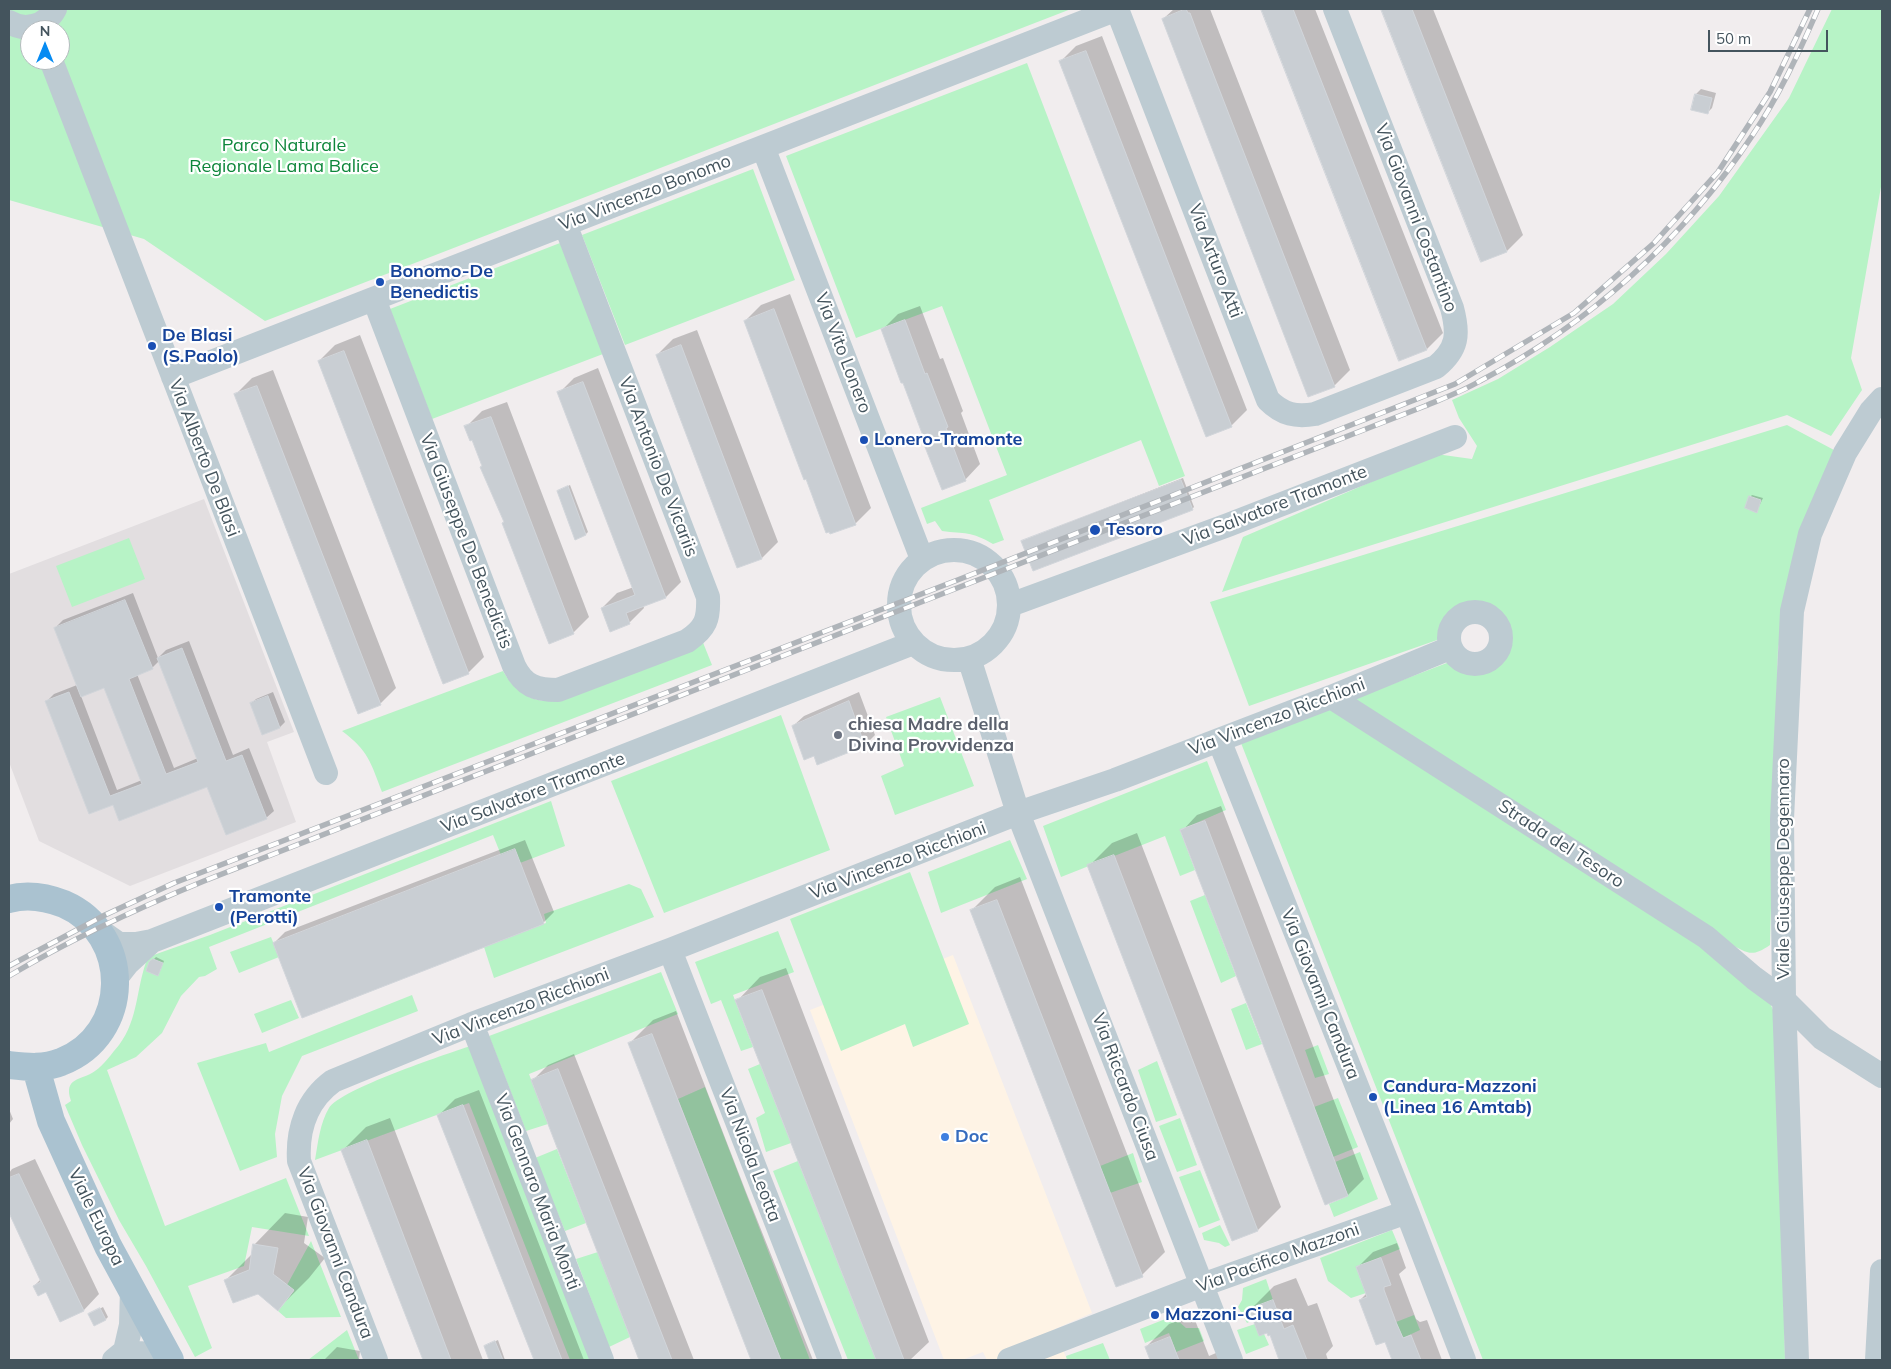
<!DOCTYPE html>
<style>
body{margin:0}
#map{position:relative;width:1891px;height:1369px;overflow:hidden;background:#f1edee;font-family:Mulish,sans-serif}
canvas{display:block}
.frame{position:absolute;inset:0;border:10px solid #44545d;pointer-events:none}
.north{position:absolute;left:20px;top:20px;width:50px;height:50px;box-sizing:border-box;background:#fff;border:1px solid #b4bbbe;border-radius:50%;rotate:0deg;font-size:14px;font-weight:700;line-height:20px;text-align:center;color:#44545d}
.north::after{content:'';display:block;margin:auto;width:18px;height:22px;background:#068bf2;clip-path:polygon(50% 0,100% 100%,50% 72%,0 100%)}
.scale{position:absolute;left:1708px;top:30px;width:120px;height:22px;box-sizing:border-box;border:2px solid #44545d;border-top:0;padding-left:6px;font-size:15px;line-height:18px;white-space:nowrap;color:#44545d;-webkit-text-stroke:4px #fff;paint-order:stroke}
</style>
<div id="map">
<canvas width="1891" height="1369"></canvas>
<div class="frame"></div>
<div class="north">N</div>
<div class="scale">50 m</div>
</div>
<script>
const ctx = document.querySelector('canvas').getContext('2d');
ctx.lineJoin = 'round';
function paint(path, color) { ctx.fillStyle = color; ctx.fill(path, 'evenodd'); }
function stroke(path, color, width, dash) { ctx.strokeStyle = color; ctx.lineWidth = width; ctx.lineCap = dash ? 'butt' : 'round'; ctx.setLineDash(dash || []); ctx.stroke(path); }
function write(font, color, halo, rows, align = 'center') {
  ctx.font = font + ' Mulish,sans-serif'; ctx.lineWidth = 4.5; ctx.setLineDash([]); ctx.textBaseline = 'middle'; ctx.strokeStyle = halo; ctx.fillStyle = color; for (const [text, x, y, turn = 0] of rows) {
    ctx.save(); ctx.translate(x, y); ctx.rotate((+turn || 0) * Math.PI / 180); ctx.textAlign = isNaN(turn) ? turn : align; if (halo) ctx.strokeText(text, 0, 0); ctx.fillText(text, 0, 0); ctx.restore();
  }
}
const commercial = new Path2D(`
 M953 955 1092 1313 1055 1329 1067 1360H987L983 1352 962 1360H944L810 1010Z`);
const education = new Path2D(`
 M204 499 294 732 267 742 296 822 130 886 39 841 9 762V574Z`);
const green = new Path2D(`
 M9 9H1071L265 321 144 239 9 200ZM30 30H60V60H30Z
 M1832 9H1882V181L1851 358 1862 390 1831 436 1787 415 1222 592 1243 537 1436 454 1472 459 1477 446 1459 418 1452 400 1498 379 1550 347 1613 304 1666 254 1719 196 1789 98Z
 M1027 63 1185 476 1159 486 1141 440 989 500 1004 540 993 544C971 531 965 534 942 531L935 521 927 524 921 508 1007 475 942 306 856 338 786 156Z
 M753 169 795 280 625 345 582 235Z
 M560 243 603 354 432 419 390 309Z
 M1787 425 1834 450 1778 648 1770 945C1751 958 1748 953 1728 943L1353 699 1452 661 1470 672 1491 669 1505 658 1511 641 1509 627 1496 610 1475 602 1449 612 1440 639 1249 706 1210 602Z
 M129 538 145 579 72 607 56 566Z
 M702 640 712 665 382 792C371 763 368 750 342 731L503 671C514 690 532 705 556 700Z
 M940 697 974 786 895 815 881 776 904 766 886 717Z
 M1333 708 1684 930 1770 1003 1776 1017 1778 1047 1785 1360H1483L1241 743Z
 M781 715 830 850 664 913 611 781Z
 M1207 761 1226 810 1180 830 1195 870 1180 876 1165 836 1061 877 1043 826Z
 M551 801 565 846 520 863 501 855 493 835 209 947 217 969 205 976 199 977 181 996 162 1033 136 1057 107 1070 165 1226 286 1178 309 1236 252 1227 244 1266 188 1286 212 1348 195 1357 146 1266 119 1220 82 1145 65 1105 71 1101C63 1077 81 1081 95 1071 104 1065 112 1053 119 1045 139 1019 136 986 148 957L210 935Z
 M1010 840 1027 879 941 913 928 872Z
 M910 872 969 1024 913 1047 905 1024 841 1051 790 919Z
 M629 884 641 889 654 917 494 978 484 947 546 923 544 914Z
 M1205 895 1236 976 1221 983 1190 901Z
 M778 931 794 972 733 995 753 1047 741 1051 721 1000 711 1004 695 962Z
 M271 937 279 957 239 973 230 952Z
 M661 972 678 1014 529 1074 548 1124 526 1131 489 1036Z
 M412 995 418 1011 302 1056 282 1096 275 1134 277 1157 240 1171 197 1063 266 1043 269 1052Z
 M291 1000 299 1018 262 1033 254 1014Z
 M1246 1003 1262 1044 1246 1050 1231 1009Z
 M1318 1045 1329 1074 1315 1078 1305 1050Z
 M470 1046 593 1360H570L469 1103 315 1160C318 1142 320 1123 329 1108 341 1089 444 1055 470 1046Z
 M1157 1061 1177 1115 1156 1122 1138 1070Z
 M760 1064 791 1143 766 1152 756 1118 765 1113 748 1069Z
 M705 1087 810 1360H781L678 1099Z
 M1338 1098 1358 1147 1333 1157 1314 1107Z
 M1180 1118 1197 1165 1177 1172 1159 1126Z
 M557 1149 586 1223 565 1231 535 1158Z
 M1360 1152 1378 1199 1334 1217 1329 1204 1348 1196 1335 1162Z
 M1133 1153 1142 1182 1110 1193 1100 1166Z
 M798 1161 876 1360H848L773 1171Z
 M1200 1170 1220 1220 1199 1228 1179 1177Z
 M1220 1225 1230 1245 1225 1247 1219 1243 1204 1240 1202 1233Z
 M1392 1230 1400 1249 1356 1267 1366 1293 1351 1298 1328 1281 1320 1258Z
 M311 1241 341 1317 286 1318 278 1311 294 1291 287 1285Z
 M598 1252 630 1337 609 1347 576 1259Z
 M1266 1279 1273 1300 1249 1309 1253 1320 1247 1323 1238 1307 1242 1300 1243 1288Z
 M1414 1315 1420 1330 1403 1338 1396 1322Z
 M1173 1316 1186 1328H1199L1204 1341 1176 1352 1169 1333 1145 1343 1140 1329Z
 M1255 1324 1264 1334 1269 1345 1246 1354 1237 1330Z
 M347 1330 359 1360H308Z
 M1103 1343 1110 1360H1067L1066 1356Z`);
const shadow = new Path2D(`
 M1174 9H1210L1350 370 1334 386 1163 19Z
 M1263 9H1315L1443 333 1427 349 1400 359Z
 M1383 9H1433L1523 235 1507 251 1482 261Z
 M1102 36 1247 410 1231 426 1060 62 1076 46Z
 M1701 89 1716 93 1712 108 1707 113 1693 109 1696 94Z
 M790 294 871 508 855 524 745 321 761 305Z
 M920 306 940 359 943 358 963 411 961 413 980 464 965 480 925 436 882 330 898 314Z
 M697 330 778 542 762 558 738 567 657 355 673 339Z
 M360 335 484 657 468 673 319 361 335 345Z
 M598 368 681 582 666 597 643 605 644 608 629 623 602 608 617 593 634 587 559 393 574 378Z
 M273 370 396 688 380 704 236 394 252 378Z
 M507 402 589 617 573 633 505 521 473 439 466 427 482 411Z
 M1183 478 1194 507 1192 509 1022 541Z
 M570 485 588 532 586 534 558 491Z
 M1752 495 1763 498 1757 511 1750 497Z
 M133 593 158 658 166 650 189 641 233 755 249 748 274 811 266 818 208 785 113 803 46 702 54 694 77 685 55 628 63 620ZM160 660 198 758 174 768 137 674 152 668ZM105 687 142 780 117 790 81 696Z
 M273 692 285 722 280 727 263 733 251 704 256 699Z
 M859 692 875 735 865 745 818 763 815 754 793 726 804 716Z
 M1221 806 1364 1179 1348 1195 1325 1204 1182 831 1197 815Z
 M1137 833 1281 1207 1258 1230 1233 1240 1089 866 1112 843Z
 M525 840 554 912 543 923 274 943 285 932Z
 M1020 877 1165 1252 1142 1275 972 910 995 887Z
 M156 957 164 961 158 975 150 963Z
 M786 968 929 1342 910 1360H878L737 1001 760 977Z
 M676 1011 746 1192 813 1360H752L630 1043 653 1020Z
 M574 1054 694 1360H641L533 1080 548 1065Z
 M479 1090 584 1360H536L439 1115 455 1099Z
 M9 1109 13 1119 9 1124Z
 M390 1118 483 1360H424L343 1150 366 1127Z
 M35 1159 99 1294 84 1310 61 1321 47 1291 34 1286 41 1279 9 1210V1173L12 1169Z
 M285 1213 308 1217 304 1243 325 1258 309 1278 278 1309 258 1292 226 1280 253 1253 254 1245Z
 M1397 1243 1406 1268 1399 1274 1416 1319 1420 1322 1427 1320 1442 1360H1394L1386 1340 1360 1300 1367 1293 1357 1268 1373 1252Z
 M1296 1278 1308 1306 1317 1303 1333 1346 1326 1354 1328 1360H1281L1270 1333 1250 1310 1274 1286Z
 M103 1307 108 1317 106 1319 90 1314Z
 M1193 1315 1209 1356 1216 1353 1219 1360H1151L1146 1347 1169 1324Z
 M498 1340 505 1360H491L485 1346Z
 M337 1347 360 1351 359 1360H324Z`);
const building = new Path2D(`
 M1186 9 1188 13H1190L1200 40 1335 387 1308 397 1162 19Z
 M1261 9H1293L1427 350 1399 361Z
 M1381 9H1412L1507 252 1481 262Z
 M1086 51 1232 427 1206 437 1059 61Z
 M1695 94 1712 98 1708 114 1691 110Z
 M774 309 856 525 830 534 829 532 826 533 806 479 804 480 744 321Z
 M905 320 925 374 927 373 948 427 946 428 966 481 942 490 921 437 923 436 903 383H901L881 329Z
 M681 345 762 559 737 568 656 355Z
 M344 351 469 674 443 684 318 361Z
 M583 382 666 598 626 613 630 624 610 632 601 608 635 595 557 392Z
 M257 386 381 705 358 714 234 394Z
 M491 417 574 634 549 644 502 523 504 522 480 467 482 466 472 440 470 441 464 426Z
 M1181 480 1193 510 1033 571 1021 541Z
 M568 486 586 535 575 540 557 491Z
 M1749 496 1761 500 1757 513 1745 508Z
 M125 600 153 669 129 679 166 774 198 762 157 658 182 648 226 761 242 755 267 819 226 835 207 787 119 821 113 805 89 814 45 701 69 692 110 796 142 784 104 688 81 697 54 628Z
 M268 696 280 728 262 735 250 703Z
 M849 701 865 746 817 765 814 756 804 760 792 726Z
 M1205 821 1348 1196 1325 1205 1180 830Z
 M515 849 544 924 302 1018 273 943Z
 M1114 855 1258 1231 1232 1241 1087 865Z
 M997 900 1143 1277 1116 1287 970 910Z
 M153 959 163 963 158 976 146 971 149 962Z
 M762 990 904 1360H876L735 1000Z
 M652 1034 723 1215 781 1360H751L628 1043Z
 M558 1069 672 1360H639L531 1080Z
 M463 1105 524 1263 562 1360H534L437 1115Z
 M367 1140 451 1360H423L341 1150Z
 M19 1174 84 1311 60 1322 46 1292 38 1296 33 1286 41 1282 9 1213V1178Z
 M253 1244 278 1248 273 1274 294 1290 278 1311 258 1294 233 1303 224 1280 249 1270Z
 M1381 1258 1391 1285 1384 1287V1290L1396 1322 1403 1338 1411 1335 1421 1360H1392L1385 1342 1376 1345 1359 1300 1367 1297 1356 1267Z
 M1273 1300 1284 1329 1293 1325 1307 1360H1279L1270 1335 1268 1336 1267 1333 1259 1336 1249 1309Z
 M100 1308 106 1320 94 1326 88 1314Z
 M1170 1337 1179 1360H1150L1145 1347Z
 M495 1341 503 1360H489L484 1346Z`);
const minor = new Path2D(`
 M1117 9 1268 400C1283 415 1296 417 1315 414L1436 367C1458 349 1459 334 1452 308L1335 9
 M9 22C25 32 46 26 55 9
 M51 60 326 773
 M763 147 922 559
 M374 299 514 666C524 686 536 690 558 690L687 641C706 628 709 619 708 597L565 224
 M173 377 1117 9
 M899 605a55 55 0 1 1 110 0a55 55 0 1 1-110 0Z
 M1010 605 1228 525 1455 437
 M1449 638a26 26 0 1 1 52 0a26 26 0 1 1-52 0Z
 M969 658 1018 813 1231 1360
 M1331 697 1706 937 1754 978 1784 1000 1822 1038 1882 1076
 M1219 740 1407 1212 1464 1360
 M99 930 119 944H136L152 941 913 643
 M670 950 830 1360
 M116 978 127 964 152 941
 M472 1024 602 1360
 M125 1351C138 1355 153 1352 167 1355
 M114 1360 125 1351 131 1325 132 1289
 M376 1360 299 1161C297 1129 307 1100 333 1081L472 1024 670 950 1018 813 1115 780 1219 740 1331 697 1450 648
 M1009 1360 1202 1285 1407 1212
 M1797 1360 1784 1000 1782 819 1792 611 1810 534 1845 453 1871 411 1882 399
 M1877 1360 1882 1271`);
const major = new Path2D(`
 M9 899C27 894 46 897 64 904 133 934 132 1035 61 1062 44 1069 27 1067 9 1065
 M36 1068 51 1121 108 1246 170 1360`);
const rail = new Path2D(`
 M9 966 105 915 174 883 955 581 1455 384 1574 313 1654 243 1718 172 1770 92 1810 9
 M9 976C71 939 136 909 204 881L1425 406C1444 398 1463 391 1480 381 1589 324 1684 239 1752 136 1779 96 1799 53 1818 9`);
const markers = [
 [380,282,5,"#1a4fb4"],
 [152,346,5,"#1a4fb4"],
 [864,440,5,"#1a4fb4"],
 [1095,530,6,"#1a4fb4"],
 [838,735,5,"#6b7280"],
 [219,907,5,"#1a4fb4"],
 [1373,1097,5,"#1a4fb4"],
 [945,1137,5,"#3f7fe0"],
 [1155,1315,5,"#1a4fb4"]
];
const parkNames = [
 ["Parco Naturale",284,146],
 ["Regionale Lama Balice",284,167]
];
const streetNames = [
 ["Via Vincenzo Bonomo",645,193,-21],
 ["Via Giovanni Costantino",1416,218,69],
 ["Via Arturo Atti",1215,261,69],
 ["Via Vito Lonero",843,353,69],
 ["Via Alberto De Blasi",204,458,69],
 ["Via Antonio De Vicariis",658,467,69],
 ["Via Salvatore Tramonte",1275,506,-21],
 ["Via Giuseppe De Benedictis",466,541,69],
 ["Via Vincenzo Ricchioni",1277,717,-21],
 ["Via Salvatore Tramonte",533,793,-21],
 ["Strada del Tesoro",1561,844,33],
 ["Via Vincenzo Ricchioni",898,861,-21],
 ["Viale Giuseppe Degennaro",1784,869,-90],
 ["Via Giovanni Candura",1320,994,68],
 ["Via Vincenzo Ricchioni",521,1007,-21],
 ["Via Riccardo Ciusa",1125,1087,69],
 ["Via Nicola Leotta",750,1155,69],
 ["Via Gennaro Maria Monti",537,1192,69],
 ["Viale Europa",96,1217,64],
 ["Via Giovanni Candura",335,1253,69],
 ["Via Pacifico Mazzoni",1278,1258,-20]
];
const transitNames = [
 ["Bonomo-De",390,272],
 ["Benedictis",390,293],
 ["De Blasi",162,336],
 ["(S.Paolo)",162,357],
 ["Lonero-Tramonte",874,440],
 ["Tesoro",1106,530],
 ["Tramonte",229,897],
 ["(Perotti)",229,918],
 ["Candura-Mazzoni",1383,1087],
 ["(Linea 16 Amtab)",1383,1108],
 ["Mazzoni-Ciusa",1165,1315]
];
const worshipNames = [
 ["chiesa Madre della",848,725],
 ["Divina Provvidenza",848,746]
];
const shopNames = [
 ["Doc",955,1137]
];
paint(commercial, '#fef3e5');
paint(education, '#e2dee0');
paint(green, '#b7f3c6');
paint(shadow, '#0003');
paint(building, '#c9ced3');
stroke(building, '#d1d5da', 1);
stroke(minor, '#bdcbd2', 24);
stroke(major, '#aac2d0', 28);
stroke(rail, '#afb4b9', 5.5);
stroke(rail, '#fff', 4, [11]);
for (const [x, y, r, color] of markers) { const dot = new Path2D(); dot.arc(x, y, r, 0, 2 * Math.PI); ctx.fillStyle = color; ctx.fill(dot); stroke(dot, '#fff', 2); }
write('18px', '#0d863a', '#fff', parkNames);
write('18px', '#44545d', '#fff', streetNames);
write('bold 18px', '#164399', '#fff', transitNames, 'left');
write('bold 18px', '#5b616d', '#fff', worshipNames, 'left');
write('bold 18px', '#366cbe', '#fff', shopNames, 'left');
</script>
